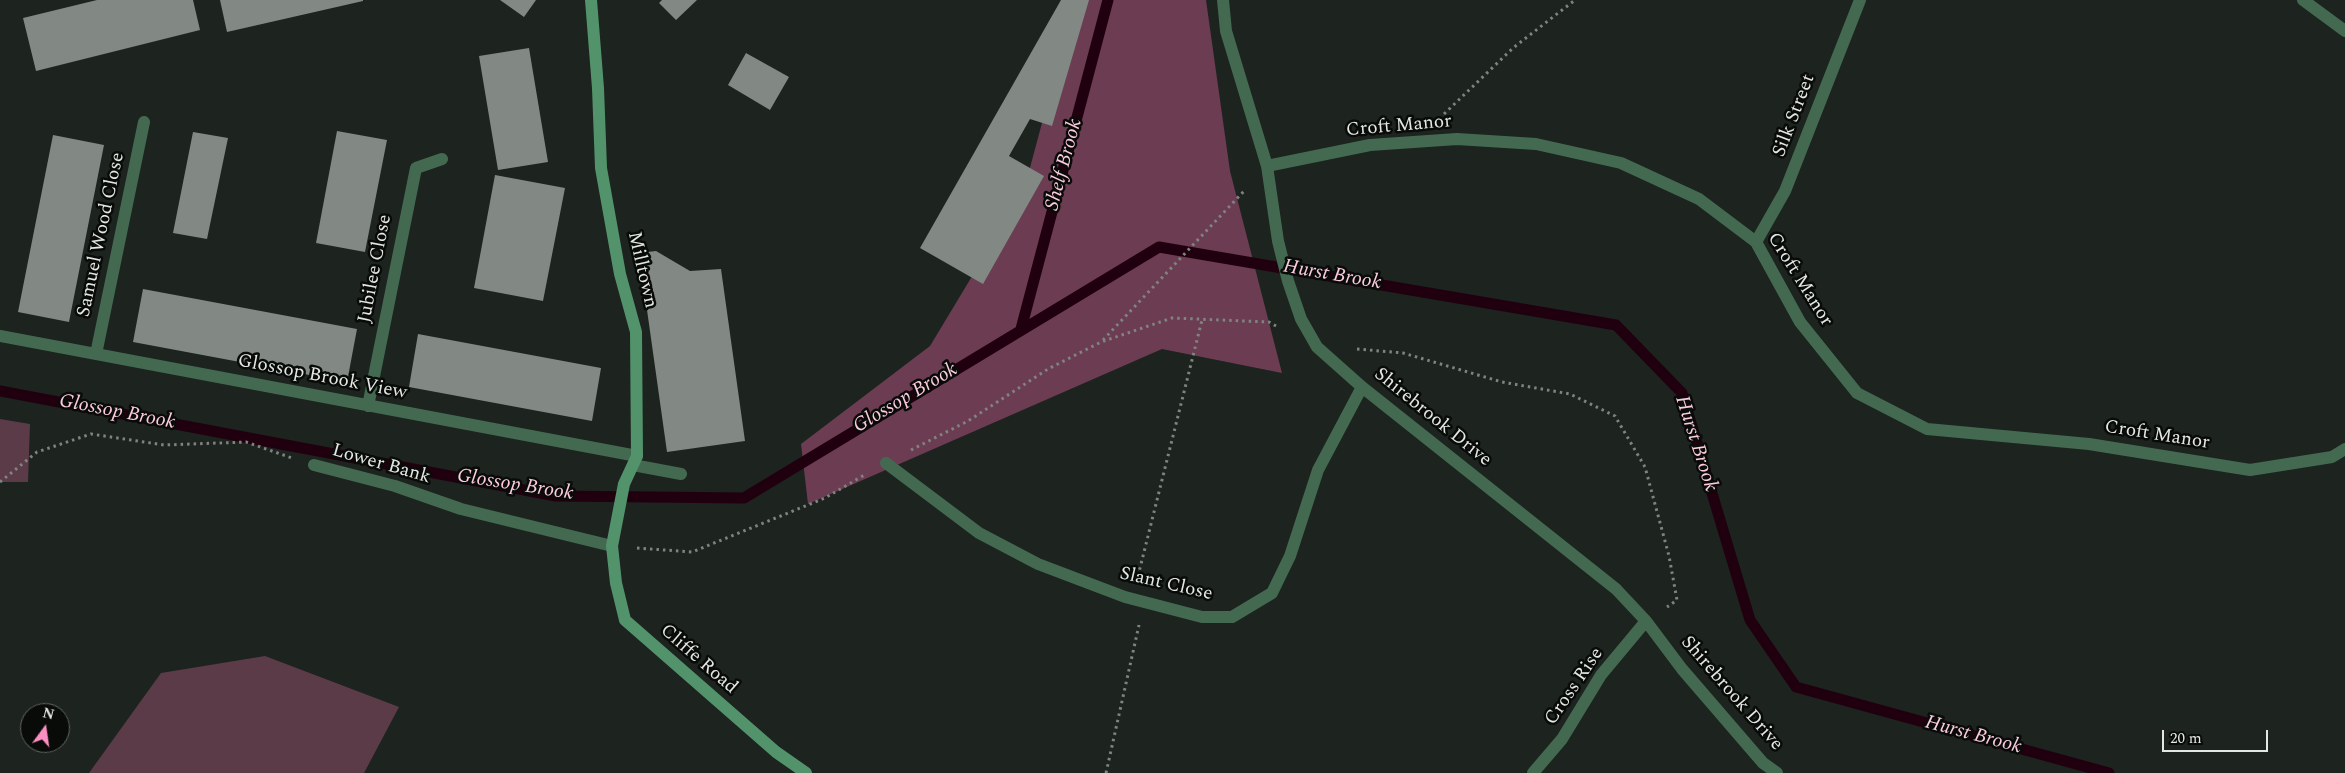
<!DOCTYPE html>
<style>
body{margin:0}
#map{position:relative;width:2345px;height:773px;overflow:hidden;background:#1d231e;font-family:Spectral,serif}
canvas{display:block}
.north{position:absolute;left:20px;top:703px;width:50px;height:50px;box-sizing:border-box;background:#090b09;border:1px solid #616361;border-radius:50%;rotate:14deg;font-size:14px;font-weight:700;line-height:20px;text-align:center;color:#e4e8e5}
.north::after{content:'';display:block;margin:auto;width:18px;height:22px;background:#fc8fc1;clip-path:polygon(50% 0,100% 100%,50% 72%,0 100%)}
.scale{position:absolute;left:2162px;top:730px;width:106px;height:22px;box-sizing:border-box;border:2px solid #e4e8e5;border-top:0;padding-left:6px;font-size:15px;line-height:18px;white-space:nowrap;color:#e4e8e5;-webkit-text-stroke:4px #090b09;paint-order:stroke}
</style>
<div id="map">
<canvas width="2345" height="773"></canvas>
<div class="north">N</div>
<div class="scale">20 m</div>
</div>
<script>
const ctx = document.querySelector('canvas').getContext('2d');
ctx.lineJoin = 'round';
function paint(path, color) { ctx.fillStyle = color; ctx.fill(path, 'evenodd'); }
function stroke(path, color, width, dash) { ctx.strokeStyle = color; ctx.lineWidth = width; ctx.lineCap = dash ? 'butt' : 'round'; ctx.setLineDash(dash || []); ctx.stroke(path); }
function write(font, color, halo, rows, align = 'center') {
  ctx.font = font + ' Spectral,serif'; ctx.lineWidth = 5; ctx.setLineDash([]); ctx.textBaseline = 'middle'; ctx.strokeStyle = halo; ctx.fillStyle = color; for (const [text, x, y, turn = 0] of rows) {
    ctx.save(); ctx.translate(x, y); ctx.rotate((+turn || 0) * Math.PI / 180); ctx.textAlign = isNaN(turn) ? turn : align; if (halo) ctx.strokeText(text, 0, 0); ctx.fillText(text, 0, 0); ctx.restore();
  }
}
const green = new Path2D(`
 M0 419 30 424 28 482H0Z
 M265 656 399 707 364 773H89L161 673Z`);
const forest = new Path2D(`
 M1075 0H1206L1230 171 1282 373 1162 349 808 504 801 444 930 346 1024 190Z`);
const stream = new Path2D(`
 M1021 329 1108 0
 M0 391 556 496 744 498 1159 247 1616 325 1682 393 1750 620 1796 687 2109 773`);
const building = new Path2D(`
 M97 0H193L200 30 36 71 23 18Z
 M220 0H363V1L227 32Z
 M500 0H536L524 17Z
 M662 0H697L676 20 659 3Z
 M1061 0H1089L1052 126 1030 119 1009 156 1044 176 983 284 920 248Z
 M529 48 548 162 498 170 479 56Z
 M746 53 789 77 770 110 728 85Z
 M337 131 387 140 365 252 316 243Z
 M193 132 228 138 207 239 173 233Z
 M53 135 104 145 69 322 18 312Z
 M495 175 565 188 543 301 474 288Z
 M656 251 690 271 721 269 745 441 667 452 639 253Z
 M143 289 357 329 347 382 133 342Z
 M418 334 601 368 592 421 409 387Z`);
const path = new Path2D(`
 M1444 114 1513 48 1575 0
 M1103 340 1245 190
 M1357 349 1403 353 1502 382 1570 394 1615 416 1645 467 1669 556 1677 600 1667 607
 M911 450 968 421 1048 369 1101 342 1172 318 1269 322 1276 326
 M0 482 37 452 91 434 164 445 246 442 292 458
 M637 548 692 552 825 498 866 474
 M1138 576 1202 320
 M1106 773 1139 625`);
const lane = new Path2D(`
 M633 465 681 474`);
const street = new Path2D(`
 M1223 0 1226 31 1267 166 1278 241 1288 281 1301 319 1317 347 1362 387 1616 589 1646 621 1682 669 1763 763 1777 773
 M2303 0 2345 31
 M1267 166 1370 145 1457 139 1536 144 1621 163 1699 199 1756 242 1800 322 1857 393 1927 429 2089 444 2250 470 2332 457 2345 449
 M1756 242 1785 191 1860 0
 M0 336 637 456
 M96 354 144 122
 M368 406 416 168 442 159
 M886 463 979 533 1038 564 1125 597 1202 617H1232L1272 593 1290 556 1318 470 1362 387
 M314 465 395 486 461 509 612 546
 M1533 773 1562 739 1601 675 1646 621`);
const secondary = new Path2D(`
 M591 0 598 88 601 168 620 274 636 332 637 456 624 484 612 546 616 583 625 620 776 752 806 773`);
const streetNames = [
 ["Silk Street",1795,116,-69],
 ["Croft Manor",1399,127,-5],
 ["Samuel Wood Close",102,235,-78],
 ["Jubilee Close",376,269,-79],
 ["Milltown",641,270,77],
 ["Croft Manor",1799,280,58],
 ["Glossop Brook View",322,378,11],
 ["Shirebrook Drive",1432,418,39],
 ["Croft Manor",2157,436,9],
 ["Lower Bank",381,465,16],
 ["Slant Close",1166,585,13],
 ["Cliffe Road",698,660,41],
 ["Cross Rise",1575,687,-56],
 ["Shirebrook Drive",1731,694,49]
];
const waterNames = [
 ["Shelf Brook",1065,165,-75],
 ["Hurst Brook",1332,276,10],
 ["Glossop Brook",906,399,-31],
 ["Glossop Brook",117,413,11],
 ["Hurst Brook",1695,444,72],
 ["Glossop Brook",515,486,9],
 ["Hurst Brook",1973,736,15]
];
paint(green, '#5c3b49');
paint(forest, '#6c3c52');
stroke(stream, '#20000f', 11);
paint(building, '#828984');
stroke(path, '#7f8480', 3, [2.5, 4]);
stroke(lane, '#436a51', 12);
stroke(street, '#436a51', 12);
stroke(secondary, '#53936b', 12);
write('19px', '#e4e8e5', '#090b09', streetNames);
write('italic 20px', '#fdcce0', '#090b09', waterNames);
</script>
